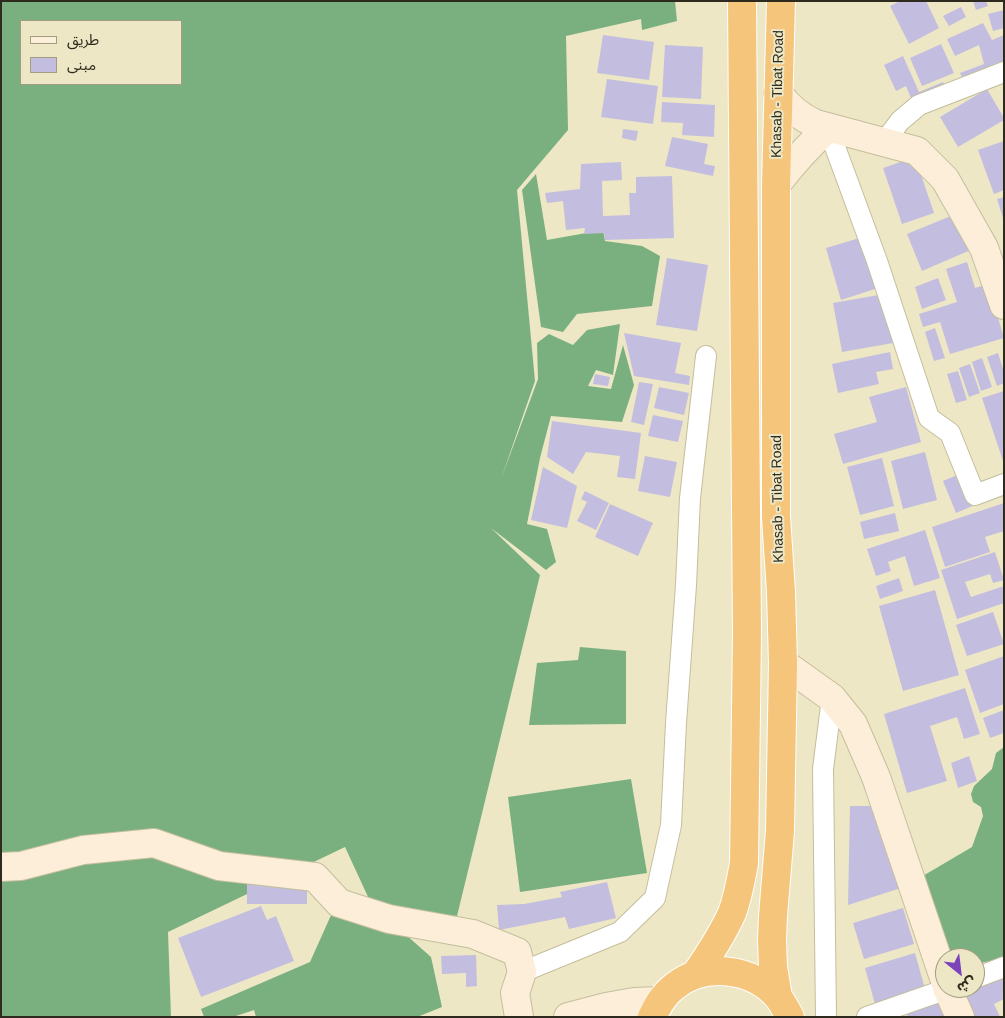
<!DOCTYPE html>
<meta charset="utf-8">
<style>
body{margin:0}
#map{position:relative;width:1005px;height:1018px;overflow:hidden;background:#ede7c5;font-family:Helvetica,"Noto Sans Arabic",sans-serif}
canvas{display:block}
.frame{position:absolute;inset:0;border:2px solid #2e2b1e;pointer-events:none}
.legend{position:absolute;left:20px;top:20px;width:162px;height:65px;box-sizing:border-box;background:#ede7c5;border:1px solid #a19c82;margin:0;padding:6px 9px;list-style:none;font-size:15px;color:#2e2b1e}
.legend li{display:flex;align-items:center;gap:10px;height:25px}
.legend b{width:25px;border:1px solid #a19c82}
.north{position:absolute;left:935px;top:948px;width:50px;height:50px;box-sizing:border-box;background:#ede7c5;border:1px solid #a19c82;border-radius:50%;rotate:151deg;font-size:14px;font-weight:700;line-height:20px;text-align:center;color:#2e2b1e}
.north::after{content:'';display:block;margin:auto;width:18px;height:22px;background:#7b44bb;clip-path:polygon(50% 0,100% 100%,50% 72%,0 100%)}
</style>
<div id="map">
<canvas width="1005" height="1018"></canvas>
<div class="frame"></div>
<ul class="legend">
<li><b style="height:6px;background:#fceed8"></b>طريق</li>
<li><b style="height:14px;background:#c3bedf"></b>مبنى</li>
</ul>
<div class="north">ش</div>
</div>
<script>
const ctx = document.querySelector('canvas').getContext('2d');
ctx.lineJoin = 'round';
function paint(path, color) { ctx.fillStyle = color; ctx.fill(path, 'evenodd'); }
function stroke(path, color, width, dash) { ctx.strokeStyle = color; ctx.lineWidth = width; ctx.lineCap = dash ? 'butt' : 'round'; ctx.setLineDash(dash || []); ctx.stroke(path); }
function write(font, color, halo, rows, align = 'center') {
  ctx.font = font + ' Helvetica,sans-serif'; ctx.lineWidth = 4; ctx.setLineDash([]); ctx.textBaseline = 'middle'; ctx.strokeStyle = halo; ctx.fillStyle = color; for (const [text, x, y, turn = 0] of rows) {
    ctx.save(); ctx.translate(x, y); ctx.rotate((+turn || 0) * Math.PI / 180); ctx.textAlign = isNaN(turn) ? turn : align; if (halo) ctx.strokeText(text, 0, 0); ctx.fillText(text, 0, 0); ctx.restore();
  }
}
const forest = new Path2D(`
 M1 1H675L677 21 642 30 641 19 566 36 568 130 517 190 535 381 501 479 538 379 537 343 549 334 573 345 587 330 620 324 613 375 596 370 588 386 611 389 623 345 634 385 622 422 551 416 540 458 527 524 547 529 556 562 546 570 491 528 540 575 457 916 375 912 345 847 168 932 171 1017H1ZM21 21H181V84H21Z
 M536 174 547 240 603 230 605 241 642 246 660 256 652 306 577 314 563 332 541 327 522 190Z
 M580 647 626 651V724L529 725 537 663 578 660Z
 M1004 747V959L979 963 975 966V958H945L916 880 972 847 983 816 981 807 973 802 971 794 974 786 992 769 996 753Z
 M631 779 647 873 520 892 508 797Z
 M332 913 396 926 431 957 442 1007 417 1017H256L254 1010 233 1017H204L201 1009 310 962Z`);
const building = new Path2D(`
 M900 1H926L939 28 909 44 890 6Z
 M973 1H986L988 6 976 10Z
 M961 7 966 17 949 26 943 16Z
 M1004 10V28L993 31 988 14Z
 M983 23 992 40 1004 35V67L964 82 960 73 984 64 979 45 955 56 947 39Z
 M603 35 654 42 649 80 597 73Z
 M941 44 954 73 922 86 910 58Z
 M665 45 703 47 701 99 662 97Z
 M903 56 919 92 943 82 946 88 913 103 906 86 896 91 884 65Z
 M607 79 658 86 653 124 601 117Z
 M987 89 1004 118V120L958 147 940 117Z
 M662 102 715 105 714 137 682 135 683 123 661 122Z
 M623 129 638 131 636 141 622 138Z
 M672 137 708 144 704 164 715 166 713 176 665 166Z
 M1004 141V190L994 194 978 150Z
 M915 157 934 213 902 224 883 168Z
 M621 162 622 180 602 181 603 216 630 215 629 193H636V177L672 176 674 238 605 240 604 233 584 234 585 228 566 230 563 201 547 203 545 193 580 189 581 164Z
 M1004 197V218H1003L997 199Z
 M958 213 973 249 922 271 907 234Z
 M863 237 878 288 841 300 826 248Z
 M667 258 708 265 697 331 656 325Z
 M967 262 975 288 988 284 1004 338 950 354 940 322 923 327 919 314 957 302 946 269Z
 M938 278 946 300 922 309 915 287Z
 M884 294 893 343 842 352 833 303Z
 M935 328 945 358 934 361 925 332Z
 M624 333 681 343 675 373 690 376 689 385 634 376Z
 M890 352 893 369 876 372 879 384 838 393 832 364Z
 M998 353 1004 372V383L997 386 987 357Z
 M982 358 992 387 981 391 972 362Z
 M970 364 980 393 969 397 959 368Z
 M958 371 967 400 956 403 947 374Z
 M595 374 610 377 608 386 593 384Z
 M639 382 653 384 644 425 631 422Z
 M659 387 689 393 684 415 654 408Z
 M906 387 921 442 843 464 834 434 877 422 869 397Z
 M1004 391V464L982 398Z
 M653 415 683 421 678 442 648 436Z
 M552 421 641 433 635 479 617 477 620 456 586 452 573 474 547 457Z
 M925 452 937 500 903 509 891 461Z
 M645 456 677 462 670 497 638 491Z
 M882 458 894 506 860 515 847 467Z
 M543 467 577 486 567 528 531 520Z
 M962 473 975 505 956 513 943 481Z
 M585 491 609 503 596 530 577 521 587 502 581 499Z
 M1004 503V531L985 537 990 552 945 567 932 527Z
 M610 504 653 523 638 556 595 537Z
 M895 513 899 531 864 539 860 522Z
 M925 530 940 578 914 586 905 556 888 562 891 571 876 576 867 549Z
 M995 552 1004 580 993 583 990 574 965 582 971 597 1004 586V603L957 619 941 570Z
 M899 578 903 591 880 599 876 586Z
 M935 590 959 675 903 691 879 606Z
 M993 612 1004 644 967 656 956 625Z
 M1004 656V704L980 713 965 670Z
 M965 688 980 734 964 739 957 717 930 726 947 781 907 793 884 714Z
 M1004 710V733L990 738 983 718Z
 M969 756 977 781 958 788 951 763Z
 M850 806H878L904 887 848 905Z
 M607 882 616 918 569 929 565 917 499 930 497 905 524 904 562 897 560 892Z
 M307 883V904H247V884Z
 M261 906 267 920 276 916 294 961 201 997 178 938Z
 M903 908 914 944 864 959 853 923Z
 M915 953 925 989 875 1004 865 968Z
 M476 955 477 986 466 987V973L442 974 441 956Z
 M1004 974V999L994 1004 1000 1017H974L963 992 975 988V987Z
 M938 999 946 1017H908L906 1013Z`);
const street = new Path2D(`
 M828 128 877 261 929 418 950 433 975 495 1004 484
 M884 142 900 121 919 105 1004 72
 M522 972 620 932 655 898 671 825 676 723 686 585 690 498 706 356
 M975 978 1004 967
 M826 1017 823 769 832 698
 M867 1017 950 988`);
const secondary = new Path2D(`
 M778 93C789 108 800 117 816 124L917 151 945 179 984 248 1004 305
 M776 185C792 164 809 145 828 128
 M783 663 832 698 853 724 876 777 945 981
 M1 867 21 866 83 850 154 843 219 866 315 877 339 903 389 919 473 934 517 952 522 972 515 993 519 1017
 M947 988 960 1017
 M568 1017 606 1007 634 1002 660 1001`);
const highway = new Path2D(`
 M695 975C709 955 722 935 732 913 738 897 741 880 744 863L747 634 742 1
 M778 997 773 967 772 940 773 916 780 831 783 663 781 592 776 517V185L781 1
 M652 1017C658 1005 664 994 675 986 705 962 753 968 778 997 782 1002 786 1010 790 1017`);
const streetNames = [
 ["Khasab - Tibat Road",778,94,-89],
 ["Khasab - Tibat Road",778,499,-91]
];
paint(forest, '#7ab07f');
paint(building, '#c3bedf');
stroke(street, '#c4be9d', 22);
stroke(secondary, '#c4be9d', 30);
stroke(highway, '#fff', 30);
stroke(street, '#fff', 20);
stroke(secondary, '#fceed8', 28);
stroke(highway, '#f6c57c', 28);
write('14px', '#2e2b1e', '#ede7c5', streetNames);
</script>
